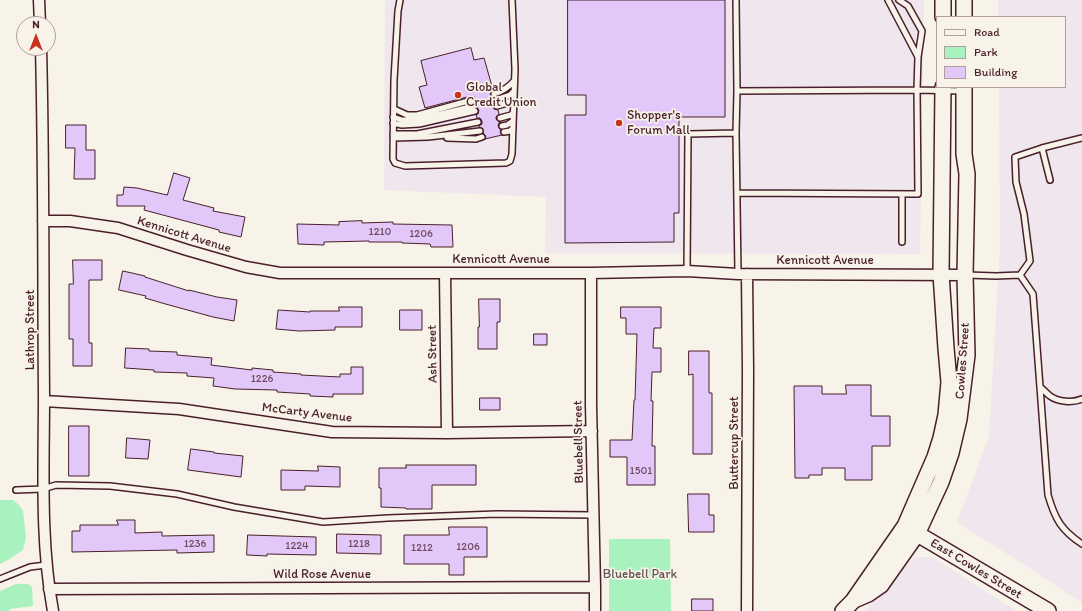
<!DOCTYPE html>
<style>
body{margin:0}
#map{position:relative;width:1082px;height:611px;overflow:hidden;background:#f7f3e8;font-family:Itim,sans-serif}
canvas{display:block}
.legend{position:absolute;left:936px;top:16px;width:130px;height:72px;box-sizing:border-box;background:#f7f3e8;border:1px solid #b29e9c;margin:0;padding:5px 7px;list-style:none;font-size:12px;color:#4a1f2b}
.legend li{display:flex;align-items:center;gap:8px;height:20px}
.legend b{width:20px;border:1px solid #b29e9c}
.north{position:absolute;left:16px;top:16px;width:40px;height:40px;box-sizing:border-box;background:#f7f3e8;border:1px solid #b29e9c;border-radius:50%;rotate:0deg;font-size:11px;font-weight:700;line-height:16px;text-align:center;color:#4a1f2b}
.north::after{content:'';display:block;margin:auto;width:14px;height:18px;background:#c8321e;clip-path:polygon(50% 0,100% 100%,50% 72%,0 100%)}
</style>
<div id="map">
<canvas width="1082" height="611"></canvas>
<ul class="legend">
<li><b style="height:5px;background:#f7f3e8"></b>Road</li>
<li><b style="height:11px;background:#a9f1be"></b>Park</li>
<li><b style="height:11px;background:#e1c8f8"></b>Building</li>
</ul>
<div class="north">N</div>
</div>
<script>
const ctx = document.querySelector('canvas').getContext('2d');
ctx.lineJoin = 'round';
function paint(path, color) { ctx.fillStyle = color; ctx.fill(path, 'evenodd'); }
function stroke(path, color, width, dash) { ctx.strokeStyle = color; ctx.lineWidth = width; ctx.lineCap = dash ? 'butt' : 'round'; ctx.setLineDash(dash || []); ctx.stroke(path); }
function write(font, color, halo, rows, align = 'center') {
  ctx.font = font + ' Itim,sans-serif'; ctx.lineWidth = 3.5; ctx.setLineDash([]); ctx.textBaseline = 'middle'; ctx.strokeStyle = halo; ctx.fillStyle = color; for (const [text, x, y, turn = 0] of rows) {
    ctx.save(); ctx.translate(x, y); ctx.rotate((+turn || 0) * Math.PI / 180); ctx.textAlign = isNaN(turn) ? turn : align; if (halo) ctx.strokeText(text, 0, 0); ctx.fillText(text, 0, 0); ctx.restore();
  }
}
const built = new Path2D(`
 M385 0H924L920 254 545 253 546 197 384 190Z
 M998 0H1082V603L1023 564 957 522 989 437 1000 247 999 87H1065V17H998Z
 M914 557H932L1017 611H864Z`);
const green = new Path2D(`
 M0 500H13L19 505 23 511 26 537 23 550 8 560 0 564Z
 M609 539H670L671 611H609Z
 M16 584H28L32 587 33 606 10 609 9 611H0V591Z`);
const building = new Path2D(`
 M568 0H725V117H679V213H674V242L565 243V115H586V95H568Z
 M471 48 474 60 484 58 493 90 490 94 492 97 491 101 494 104 493 107 494 109 498 110 499 114 496 117V119L499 122H501L499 123 498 126 501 130 500 132 502 135 485 139 486 136 483 133V129L479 127V126L482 124V121L480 118H477L476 115 478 114 479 110 477 108 478 105 475 102 476 99 474 97 471 96 425 108 419 87 427 85 421 61Z
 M66 125H86V150H95V179H74L75 148H66Z
 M174 173 190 178 183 200 214 208 213 211 245 217 241 237 219 232V230L144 210 145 206H117V195H123L124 187 137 188 167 195Z
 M362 221V223L393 222V224L452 225 453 247H431L430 244 402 243V242H369V241L324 242V245L298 244 297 224 339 225V222Z
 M73 260H102V280H89V343H92V366H73V339H69V284H73Z
 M123 271 145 276V277L189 291V290L217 297 237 300 234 321 213 317 162 303 145 298 146 296 119 290Z
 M479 299H500V322H497V349H478V327H479Z
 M339 307H362V327H335V330L299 331 276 329 278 310 310 312V311H339Z
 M621 307H661V328H654L653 348H661V372H652L651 401H653L652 446H655V485H627V457H610V440H632L634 400H635L637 334H626V318H621Z
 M400 310H422V330H400Z
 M534 334H547V345H534Z
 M126 348 149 349V351L177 352V355L212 358 211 365 252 370V368L273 370V372L301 374V375L340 377V374H351V367H363V394H333V397L310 396V394L277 392V390L235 389 213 386 214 378 187 376V373L154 372V370L125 368Z
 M689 351H709V393H712V454H693V374L689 375Z
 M846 385H871V416H890V446H872V480H845V468H822V475H809V478H795L794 386H822V394H846Z
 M480 398H500V410H480Z
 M69 426H89V476H69Z
 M127 438 150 440 148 459 126 458Z
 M191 449 214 452V453L243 456 241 477 188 470Z
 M406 465H476V485H432V509H406V508L381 507V488H379V468H406Z
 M318 466 340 467V487L305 486V490H281V470L318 471Z
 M688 494H709V515H714V532H689Z
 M117 520H135V533L162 532V536L214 535V552L177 553V550L72 552V531H80V525H118Z
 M449 527H487V557H464V575H449V564H404V535H449Z
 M337 534 381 535V554L337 553Z
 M248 535 316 537V555L267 554V556L247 555Z
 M692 599H713V611H692Z`);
const lane = new Path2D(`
 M400 0 398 11 394 80 393 159 395 163 405 166 506 163 510 161 512 154 515 69 512 0
 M736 0 737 91
 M888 0 918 57
 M899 0 908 6 922 31 918 57 917 90 963 91
 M494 94C503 91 508 88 514 81
 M495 100 510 95 514 91
 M497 106 511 102 514 99
 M394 109 407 115H417L472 100
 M393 117 402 120H416L474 106
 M500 118 511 115 513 113
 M393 123 402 125 419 124 475 111
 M502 126 507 125 513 121
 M504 132 510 131 513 128
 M736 133 737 91 917 90 918 194 737 193
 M393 134H417L478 122
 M393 138 428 137 480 131
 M447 138 476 139 482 137
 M1042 148 1050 180
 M902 194V242
 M687 271 688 134 736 133 738 274
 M967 275 996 276 1020 275
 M1020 275 1030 261 1024 214 1016 182 1015 157 1042 148 1082 138
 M1020 275 1033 294 1040 387C1044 390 1047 394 1050 396 1058 402 1073 403 1082 399
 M1040 387 1048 495C1055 519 1061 530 1082 544
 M16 490 43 489 56 485 110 486 177 494 234 507 323 522 388 518 497 514 593 515
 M0 579 30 567 46 565`);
const street = new Path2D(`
 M39 0 40 24
 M41 48C44 164 43 280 44 396 44 468 40 540 53 611
 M43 221H70L118 228 187 250 246 267 280 273H591L687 271 738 274 965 275
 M445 273 447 433
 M591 273V405L595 587V611
 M44 401 179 409 332 432 447 433 592 431
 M49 589 595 587
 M747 611 748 371 747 274`);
const secondary = new Path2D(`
 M964 0V17
 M943 17V0
 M909 529 1048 611
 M854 600 868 594 881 585 917 534 941 482 951 453 959 419 967 355 965 275 967 174 964 154V87
 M843 611 853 601 905 526 935 457 941 438 946 415 949 382 946 348 941 274 943 87`);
const markers = [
 [458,95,4,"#c8321e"],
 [619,123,4,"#c8321e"]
];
const numberNames = [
 ["1210",380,232],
 ["1206",421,234],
 ["1226",262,379],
 ["1501",641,471],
 ["1236",195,544],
 ["1218",359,544],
 ["1224",297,546],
 ["1206",468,547],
 ["1212",422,548]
];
const poiNames = [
 ["Global",466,88],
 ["Credit Union",466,103],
 ["Shopper's",627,116],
 ["Forum Mall",627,131]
];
const streetNames = [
 ["Kennicott Avenue",184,235,17],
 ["Kennicott Avenue",501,260],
 ["Kennicott Avenue",825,261],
 ["Lathrop Street",31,330,-90],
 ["Ash Street",433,354,-91],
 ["Cowles Street",963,361,-86],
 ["McCarty Avenue",307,413,7],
 ["Bluebell Street",579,442,-91],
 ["Buttercup Street",735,443,-90],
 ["East Cowles Street",976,569,31],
 ["Wild Rose Avenue",322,575]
];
const parkNames = [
 ["Bluebell Park",640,575]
];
paint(built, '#f0e6ed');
paint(green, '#a9f1be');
paint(building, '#e1c8f8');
stroke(building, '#4a1f2b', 1);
stroke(lane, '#4a1f2b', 8);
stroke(street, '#4a1f2b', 13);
stroke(secondary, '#4a1f2b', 18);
stroke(lane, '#f7f3e8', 5);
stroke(street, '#f7f3e8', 10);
stroke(secondary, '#f7f3e8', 15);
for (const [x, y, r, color] of markers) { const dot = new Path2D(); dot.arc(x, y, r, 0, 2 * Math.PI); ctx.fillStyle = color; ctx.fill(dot); stroke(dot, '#f7f3e8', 1.5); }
write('11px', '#70495e', null, numberNames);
write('13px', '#4a1f2b', '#f7f3e8', poiNames, 'left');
write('13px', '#4a1f2b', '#f7f3e8', streetNames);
write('13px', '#625450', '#f7f3e8', parkNames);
</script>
